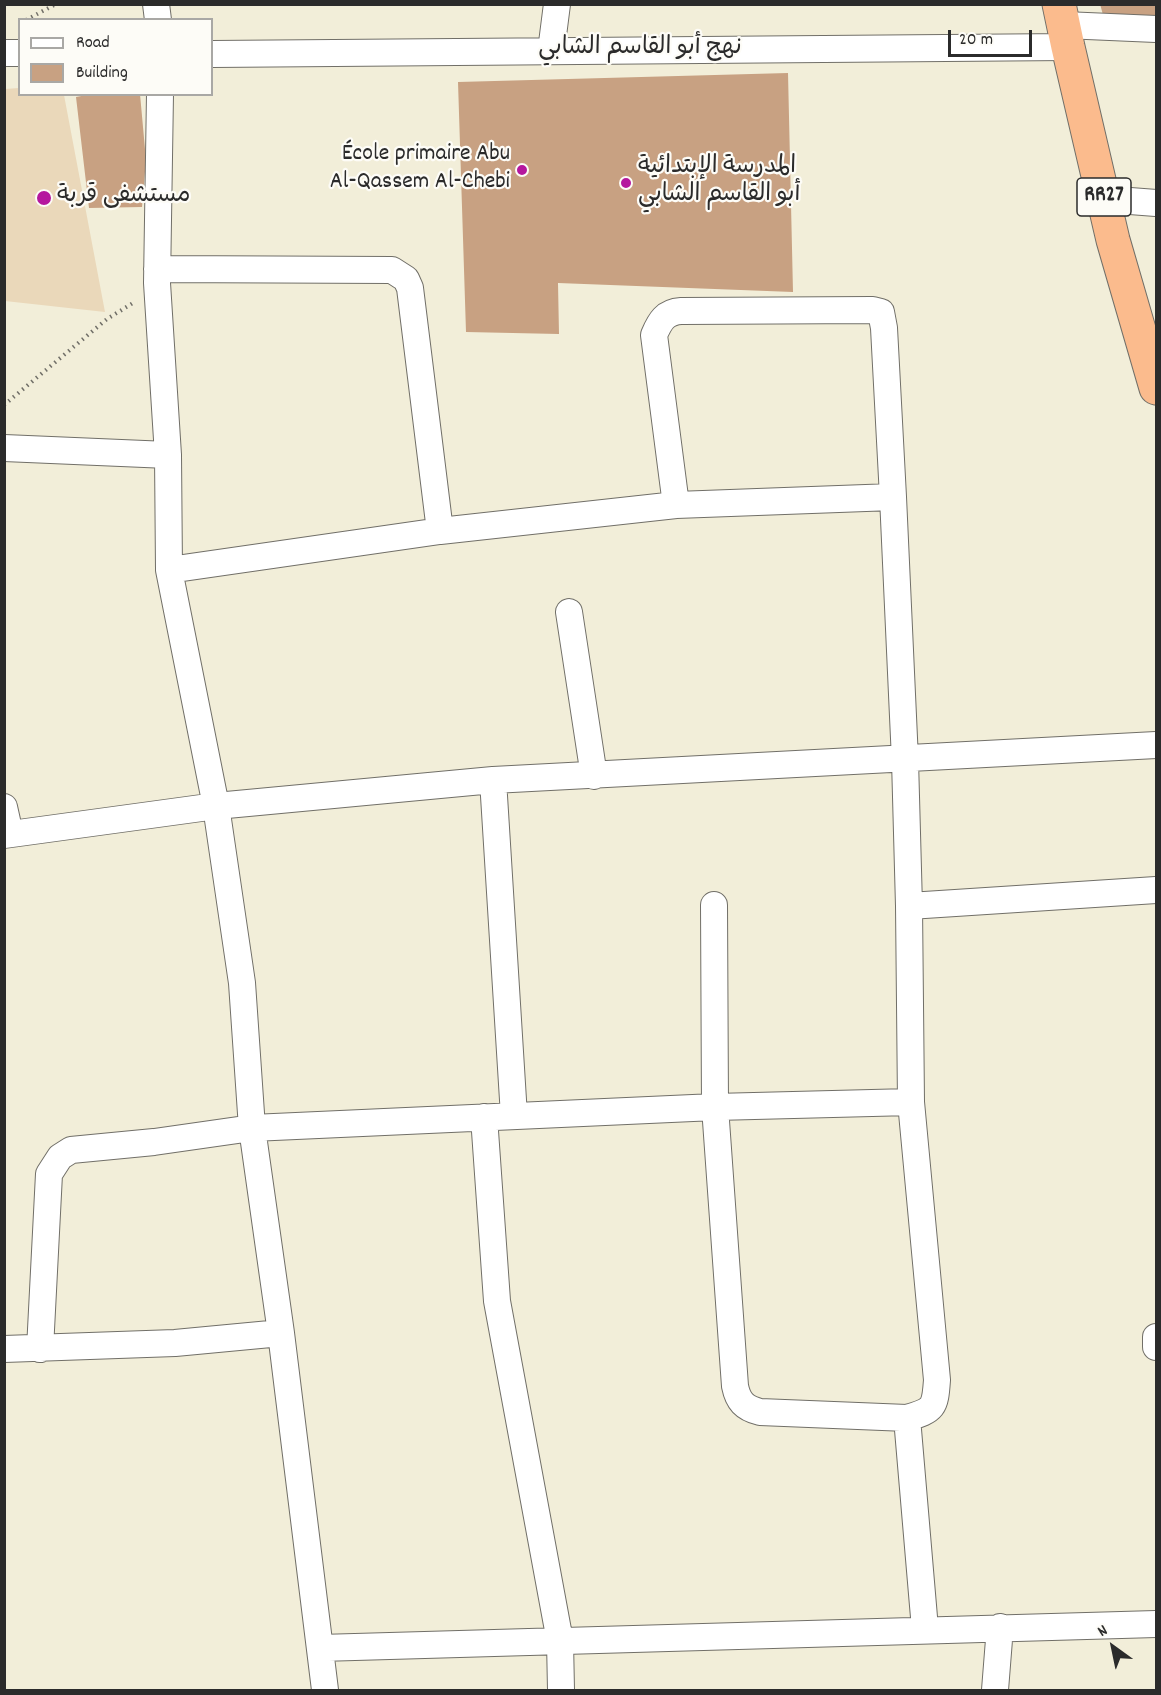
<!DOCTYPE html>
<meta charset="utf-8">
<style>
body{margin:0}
#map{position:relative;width:1161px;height:1695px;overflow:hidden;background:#f2eed9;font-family:Dekko,sans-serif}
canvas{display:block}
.frame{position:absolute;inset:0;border:6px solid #2b2b2b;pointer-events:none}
.legend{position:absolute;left:18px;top:18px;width:195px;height:78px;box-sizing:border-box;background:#fdfcf7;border:2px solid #a9a8a5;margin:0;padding:8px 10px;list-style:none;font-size:18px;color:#2b2b2b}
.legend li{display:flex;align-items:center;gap:12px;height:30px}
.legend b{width:30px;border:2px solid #a9a8a5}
.north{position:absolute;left:1083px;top:1617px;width:60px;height:60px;-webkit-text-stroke:4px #fdfcf7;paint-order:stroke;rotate:327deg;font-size:16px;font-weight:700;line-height:24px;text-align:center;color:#2b2b2b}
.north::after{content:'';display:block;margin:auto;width:21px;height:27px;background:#2b2b2b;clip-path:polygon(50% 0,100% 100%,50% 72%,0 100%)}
.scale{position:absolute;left:948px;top:30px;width:84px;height:27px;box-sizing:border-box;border:3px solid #2b2b2b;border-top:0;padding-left:8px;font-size:18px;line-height:21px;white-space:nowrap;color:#2b2b2b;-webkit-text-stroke:4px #fdfcf7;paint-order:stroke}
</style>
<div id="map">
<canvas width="1161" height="1695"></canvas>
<div class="frame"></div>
<ul class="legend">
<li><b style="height:8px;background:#fff"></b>Road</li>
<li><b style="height:16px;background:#c8a182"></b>Building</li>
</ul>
<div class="north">N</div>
<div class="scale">20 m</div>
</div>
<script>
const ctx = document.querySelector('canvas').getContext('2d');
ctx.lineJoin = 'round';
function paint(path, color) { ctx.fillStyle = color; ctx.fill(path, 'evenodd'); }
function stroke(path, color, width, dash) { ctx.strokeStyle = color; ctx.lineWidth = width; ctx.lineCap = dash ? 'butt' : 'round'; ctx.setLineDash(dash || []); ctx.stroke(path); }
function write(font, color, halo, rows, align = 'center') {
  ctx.font = font + ' Dekko,"Playpen Sans Arabic",sans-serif'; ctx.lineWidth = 4.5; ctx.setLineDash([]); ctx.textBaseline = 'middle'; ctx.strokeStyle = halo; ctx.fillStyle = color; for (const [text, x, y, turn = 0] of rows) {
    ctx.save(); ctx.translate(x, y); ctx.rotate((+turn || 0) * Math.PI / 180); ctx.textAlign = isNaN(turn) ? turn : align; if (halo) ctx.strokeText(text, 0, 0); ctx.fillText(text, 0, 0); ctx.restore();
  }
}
const built = new Path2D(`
 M19 88 20 94 64 95 105 312 5 301V89Z`);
const building = new Path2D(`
 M1100 4H1156V26L1105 22Z
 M788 73 793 292 558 283 559 334 466 332 458 82Z
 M92 94H140L146 160 142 207 89 208 76 97Z`);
const path = new Path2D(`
 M26 20 56 4
 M4 405 107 319 133 303`);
const street = new Path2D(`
 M156 4 158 20
 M1064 25 1156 29
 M551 51 557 4
 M4 53H20
 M212 54 1068 47
 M160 94 157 283 168 455 169 570 216 806 242 983 252 1128 281 1333 325 1690
 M1104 199 1156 203
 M157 269 392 270 406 279 410 288 440 531
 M4 448 168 455
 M676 505 654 335C660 321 665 312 681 311L873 310 881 312 884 328 893 497 905 760 909 906 911 1102 937 1380C935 1408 934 1410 907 1418L760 1412C744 1408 738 1401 735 1386L715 1107 714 905
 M169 570 440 531 676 505 893 497
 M569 612 594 776
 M493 780 514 1116
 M4 807 10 834
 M4 835 216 806 493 780 1156 745
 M909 906 1156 890
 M484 1117 497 1301 560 1641 561 1690
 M1156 1337V1347
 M4 1349 175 1343 281 1333
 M40 1349 49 1174 60 1157 71 1150 154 1142 252 1128 715 1107 911 1102
 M907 1418 925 1629
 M320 1648 1156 1624
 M995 1690 1000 1627`);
const highway = new Path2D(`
 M1059 4 1068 47 1113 240 1156 388`);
const markers = [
 [522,170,6,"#b5179e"],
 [626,183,6,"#b5179e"],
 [44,198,8,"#b5179e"]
];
const shields = [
 [1104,197,54]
];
const shieldNames = [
 ["RR27",1104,197]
];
const streetNames = [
 ["نهج أبو القاسم الشابي",640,50]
];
const poiNames = [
 ["École primaire Abu",510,156,"right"],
 ["Al-Qassem Al-Chebi",510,184,"right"],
 ["المدرسة الإبتدائية",638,169],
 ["أبو القاسم الشابي",638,197],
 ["مستشفى قربة",57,198]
];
paint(built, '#ead8ba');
paint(building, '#c8a182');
stroke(street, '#716f68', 28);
stroke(highway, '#716f68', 35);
stroke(path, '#716f68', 4, [1.5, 4.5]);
stroke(street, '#fff', 26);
stroke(highway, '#fbbb8d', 33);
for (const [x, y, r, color] of markers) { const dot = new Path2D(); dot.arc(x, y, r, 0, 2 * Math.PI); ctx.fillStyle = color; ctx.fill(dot); stroke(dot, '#fdfcf7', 2); }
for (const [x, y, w] of shields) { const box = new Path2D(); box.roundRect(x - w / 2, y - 19, w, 38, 4.5); ctx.fillStyle = '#fdfcf7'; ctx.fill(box); stroke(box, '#2b2b2b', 1.5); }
write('bold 22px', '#2b2b2b', null, shieldNames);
write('24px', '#2b2b2b', '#fdfcf7', streetNames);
write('24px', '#2b2b2b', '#fdfcf7', poiNames, 'left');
</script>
